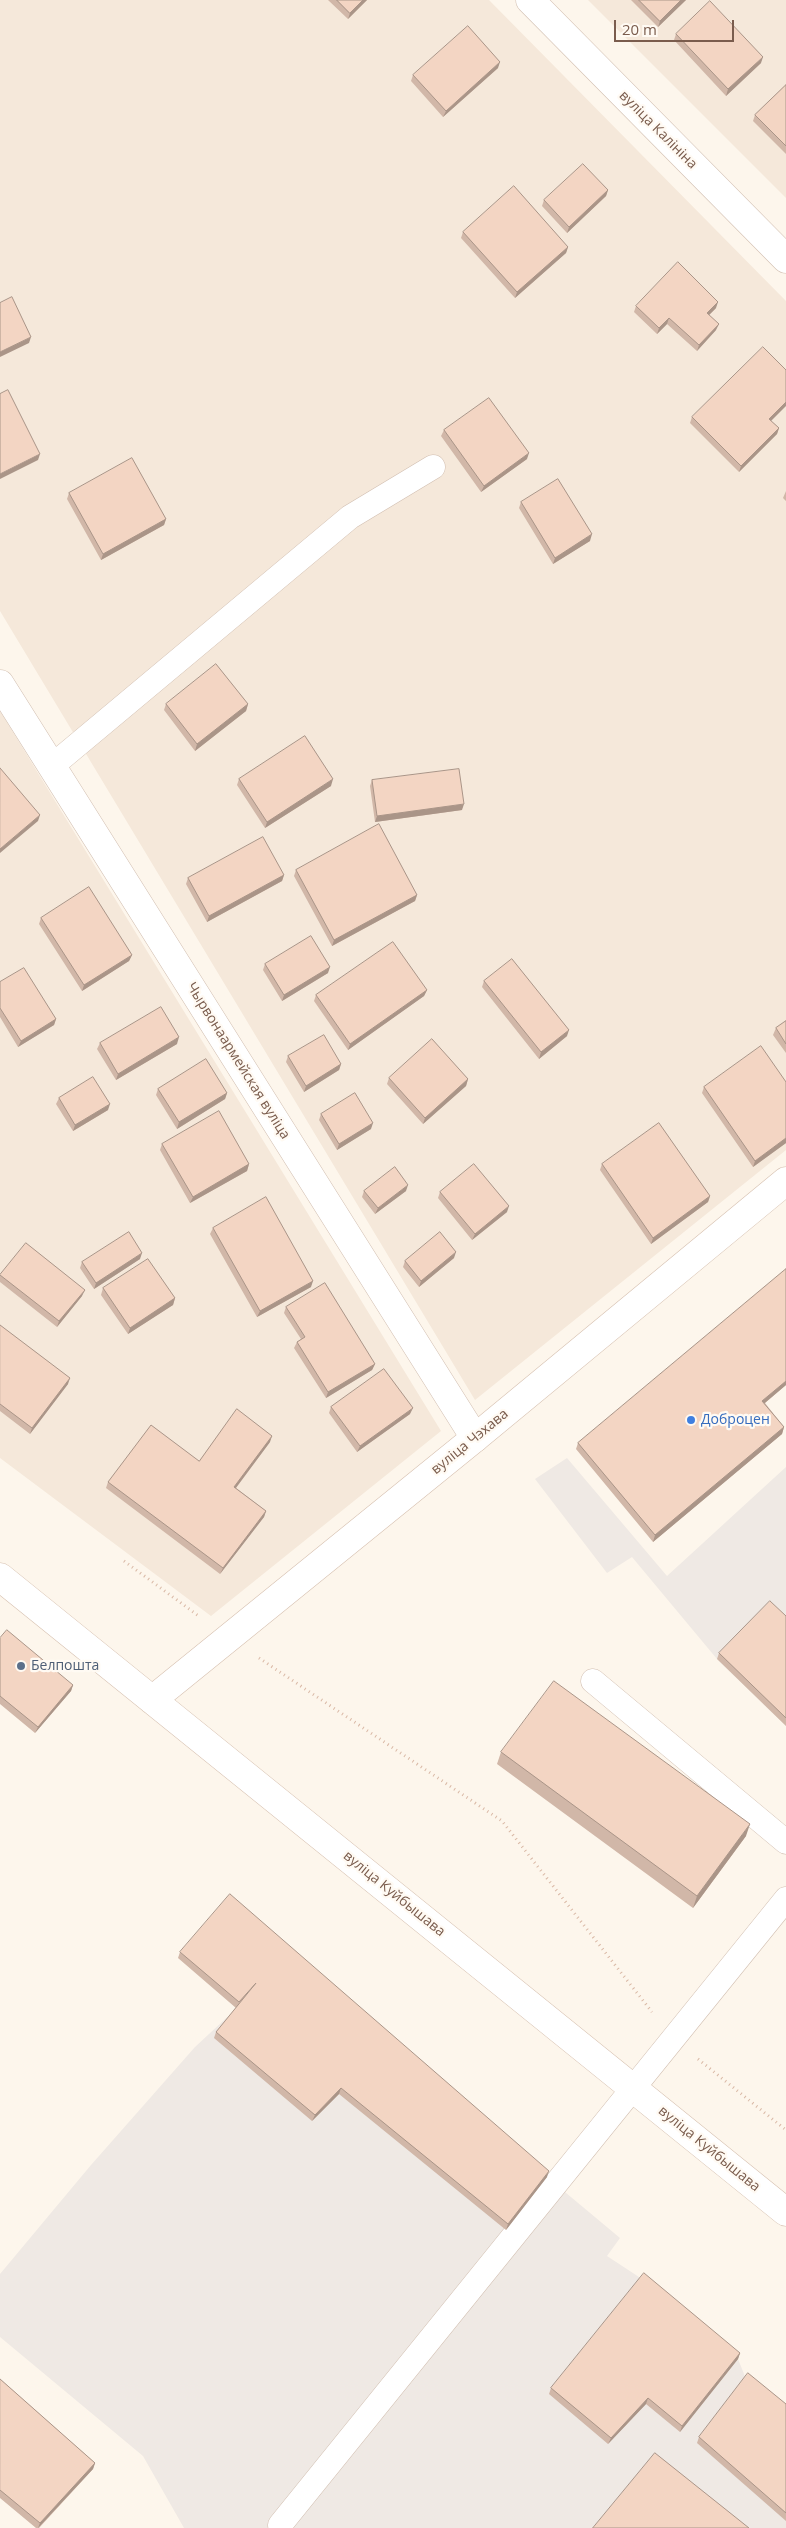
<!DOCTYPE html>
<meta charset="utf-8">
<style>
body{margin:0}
#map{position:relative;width:786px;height:2528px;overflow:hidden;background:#fdf6ec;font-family:"Open Sans",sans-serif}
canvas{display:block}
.scale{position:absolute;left:614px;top:20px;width:120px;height:22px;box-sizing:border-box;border:2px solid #7a5c4d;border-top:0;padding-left:6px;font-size:15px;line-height:18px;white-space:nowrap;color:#7a5c4d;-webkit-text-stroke:4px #fffaf3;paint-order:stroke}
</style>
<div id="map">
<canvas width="786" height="2528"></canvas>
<div class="scale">20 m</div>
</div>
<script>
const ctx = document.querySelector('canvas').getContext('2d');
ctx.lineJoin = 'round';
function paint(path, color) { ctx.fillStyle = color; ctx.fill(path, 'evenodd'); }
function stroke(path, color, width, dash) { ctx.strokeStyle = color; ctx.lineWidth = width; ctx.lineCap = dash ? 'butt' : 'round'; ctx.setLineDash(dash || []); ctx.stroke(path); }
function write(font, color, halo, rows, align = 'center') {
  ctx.font = font + ' "Open Sans",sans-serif'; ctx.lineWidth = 4.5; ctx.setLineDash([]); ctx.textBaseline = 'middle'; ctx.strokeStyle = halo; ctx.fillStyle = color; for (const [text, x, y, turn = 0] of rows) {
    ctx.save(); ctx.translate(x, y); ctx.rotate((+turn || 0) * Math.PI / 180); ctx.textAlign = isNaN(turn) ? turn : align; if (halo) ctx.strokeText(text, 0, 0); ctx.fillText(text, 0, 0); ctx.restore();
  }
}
const residential = new Path2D(`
 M0 0H489L786 301V1150L475 1400 0 611Z
 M588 0H786V198Z
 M0 711 441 1431 211 1616 0 1458Z`);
const industrial = new Path2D(`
 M567 1458 667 1576 786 1467V1726L717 1659 632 1557 607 1573 535 1479Z
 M237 2008 547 2177 620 2238 607 2256 642 2279 738 2359 746 2379 786 2412V2528H184L143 2456 0 2337V2274L91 2165 195 2047Z`);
const path = new Path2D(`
 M124 1561 200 1617
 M259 1658 502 1821 652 2012
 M698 2059 786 2130`);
const lane = new Path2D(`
 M52 766 350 517 433 467
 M593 1681 786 1842
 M280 2525 786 1899`);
const street = new Path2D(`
 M530 0 786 259
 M0 684 475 1438`);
const secondary = new Path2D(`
 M0 1577 786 2212
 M152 1700 475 1438 786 1181`);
const wall = new Path2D(`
 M328 0H367L348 19Z
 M631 0H686L658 27Z
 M676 34 761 63 726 96 674 40Z
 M498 68 443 117 411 81 413 75Z
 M786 85V154L753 121 755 115Z
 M608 190 606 196 567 233 542 206 544 200Z
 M463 232 568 247 566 253 515 298 461 238Z
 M636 306 716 308 709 315 716 330 697 351 667 324 657 334 634 312Z
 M692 417 771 421 779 428 777 434 739 472 690 423Z
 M444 430 527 459 481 492 441 436Z
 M786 491V501L783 498Z
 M69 493 166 519 164 525 101 560 67 499Z
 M521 502 590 541 553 564 519 508Z
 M166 704H248L246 711 195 751 164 710Z
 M239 779 331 786 265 828 237 785Z
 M372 780 462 810 375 822 370 786Z
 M296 870 417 895 415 901 332 946 294 876Z
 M284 875 282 881 207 922 186 884 188 878Z
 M41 918 132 955 129 961 82 991 39 924Z
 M265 964 328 973 282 1001 263 970Z
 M484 981 567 1036 539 1059 482 987Z
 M0 982 56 1019 54 1025 18 1047 0 1017Z
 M427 990 424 996 348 1050 314 1001 316 995Z
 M786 1021V1053L773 1035 776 1028Z
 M100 1043 177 1044 116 1080 97 1049Z
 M288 1056 341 1064 339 1070 304 1092 286 1062Z
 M389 1078 468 1079 466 1086 423 1124 387 1084Z
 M786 1082V1143L753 1167 702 1093 704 1087Z
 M158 1089 227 1093 225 1099 177 1129 156 1095Z
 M59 1098 108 1110 73 1131 56 1104Z
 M321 1114 371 1129 337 1150 319 1120Z
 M162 1144 249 1164 247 1171 190 1203 160 1150Z
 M602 1164 710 1196 708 1202 651 1244 600 1170Z
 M364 1191H406L375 1214 362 1197Z
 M440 1192 507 1212 472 1240 438 1198Z
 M213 1228 311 1287 257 1317 210 1234Z
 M454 1258 419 1287 403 1267 405 1261Z
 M140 1259 94 1289 80 1268 82 1262Z
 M786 1269V1385L765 1403 784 1427 782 1434 653 1542 576 1449 578 1443Z
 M0 1275 82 1296 57 1327 0 1282Z
 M103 1288 175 1298 173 1305 128 1334 101 1295Z
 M286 1307 375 1364 372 1370 326 1398 294 1348 297 1342 301 1339 284 1313Z
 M0 1325 68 1384 30 1434 0 1411Z
 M331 1407 410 1414 357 1452 329 1413Z
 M270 1442 236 1488 266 1511 264 1517 220 1574 106 1488 108 1482 199 1461Z
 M786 1616V1726L717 1659 719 1653Z
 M0 1638 73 1685 71 1691 35 1733 0 1704Z
 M501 1752 746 1836 693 1908 497 1764Z
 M180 1952 547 2177 506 2230 339 2094 312 2121 214 2038 216 2032 236 2008 178 1958Z
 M740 2353 738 2359 680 2432 646 2404 608 2444 549 2394 551 2388Z
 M0 2379 95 2463 93 2469 39 2528H36L0 2498Z
 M786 2404V2521L697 2443 699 2437Z`);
const shadedWall = new Path2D(`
 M363 0H367L348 19 350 13Z
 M681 0H686L658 27 660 21Z
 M763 57 761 63 726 96 728 89Z
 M500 62 498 68 443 117 446 111Z
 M608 190 606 196 567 233 569 227Z
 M568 247 566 253 515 298 517 292Z
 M718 302 716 308 705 319 707 313Z
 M669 318 667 324 657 334 659 328Z
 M719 324 716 330 697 351 699 345Z
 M31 337 29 343 0 357V352Z
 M786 402V406L767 425 769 419Z
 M779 428 777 434 739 472 741 466Z
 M529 453 527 459 481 492 484 486Z
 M40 454 38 460 0 479V474Z
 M166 519 164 525 101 560 103 554Z
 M592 534 590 541 553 564 555 558Z
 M248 704 246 711 195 751 197 744Z
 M333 779 331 786 265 828 267 822Z
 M464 804 462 810 375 822 377 816Z
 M40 815 38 821 0 853V849Z
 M284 875 282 881 207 922 209 916Z
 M417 895 415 901 332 946 334 940Z
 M132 955 129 961 82 991 84 985Z
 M330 967 328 973 282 1001 284 995Z
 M427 990 424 996 348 1050 350 1044Z
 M56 1019 54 1025 18 1047 21 1041Z
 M569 1030 567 1036 539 1059 541 1052Z
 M179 1037 177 1044 116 1080 118 1074Z
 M341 1064 339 1070 304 1092 306 1086Z
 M468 1079 466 1086 423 1124 425 1118Z
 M227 1093 225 1099 177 1129 179 1122Z
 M110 1104 108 1110 73 1131 75 1125Z
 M373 1123 371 1129 337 1150 339 1144Z
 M786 1138V1143L753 1167 755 1161Z
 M249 1164 247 1171 190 1203 193 1197Z
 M408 1185 406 1191 375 1214 378 1208Z
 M710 1196 708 1202 651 1244 653 1238Z
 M509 1206 507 1212 472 1240 475 1234Z
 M456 1252 454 1258 419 1287 421 1281Z
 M142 1253 140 1259 94 1289 96 1283Z
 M313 1281 311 1287 257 1317 260 1311Z
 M85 1290 82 1296 57 1327 59 1321Z
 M175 1298 173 1305 128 1334 130 1328Z
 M375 1364 372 1370 326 1398 328 1392Z
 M70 1378 68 1384 30 1434 32 1428Z
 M786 1381V1385L760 1407 762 1401Z
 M413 1408 410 1414 357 1452 360 1446Z
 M784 1427 782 1434 653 1542 655 1535Z
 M272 1436 270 1442 232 1493 234 1487Z
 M266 1511 264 1517 220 1574 223 1568Z
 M73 1685 71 1691 35 1733 38 1727Z
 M750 1824 746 1836 693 1908 697 1896Z
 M341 2088 339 2094 312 2121 315 2115Z
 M549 2171 547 2177 506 2230 508 2224Z
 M740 2353 738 2359 680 2432 682 2426Z
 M648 2398 646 2404 608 2444 611 2438Z
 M95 2463 93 2469 38 2528 40 2523Z`);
const building = new Path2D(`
 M337 0H363L350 13Z
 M639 0H681L660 21Z
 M710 1 763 57 728 89 676 34Z
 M468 26 500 62 446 111 413 75Z
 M786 85V146L755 115Z
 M583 164 608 190 569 227 544 200Z
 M514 186 568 247 517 292 463 232Z
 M678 262 718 302 707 313 719 324 699 345 669 318 659 328 636 306Z
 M12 297 31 337 0 352V303Z
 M763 347 786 370V402L769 419 779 428 741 466 692 417Z
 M8 390 40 454 0 474V394Z
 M489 398 529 453 484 486 444 430Z
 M132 458 166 519 103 554 69 493Z
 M558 479 592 534 555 558 521 502Z
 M216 664 248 704 197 744 166 704Z
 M305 736 333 779 267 822 239 779Z
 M0 768 40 815 0 849Z
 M459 769 464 804 377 816 372 780Z
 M379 824 417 895 334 940 296 870Z
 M263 837 284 875 209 916 188 878Z
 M89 887 132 955 84 985 41 918Z
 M311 936 330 967 284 995 265 964Z
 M393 942 427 990 350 1044 316 995Z
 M512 959 569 1030 541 1052 484 981Z
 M24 968 56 1019 21 1041 0 1008V982Z
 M161 1007 179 1037 118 1074 100 1043Z
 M786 1021V1044L776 1028Z
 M324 1035 341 1064 306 1086 288 1056Z
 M432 1039 468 1079 425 1118 389 1078Z
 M761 1046 786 1082V1138L755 1161 704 1087Z
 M206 1059 227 1093 179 1122 158 1089Z
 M93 1077 110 1104 75 1125 59 1098Z
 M355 1093 373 1123 339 1144 321 1114Z
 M219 1111 249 1164 193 1197 162 1144Z
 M659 1123 710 1196 653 1238 602 1164Z
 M474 1164 509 1206 475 1234 440 1192Z
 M395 1167 408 1185 378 1208 364 1191Z
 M266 1197 313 1281 260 1311 213 1228Z
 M129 1232 142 1253 96 1283 82 1262Z
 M440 1232 456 1252 421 1281 405 1261Z
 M26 1243 85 1290 59 1321 0 1275Z
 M148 1259 175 1298 130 1328 103 1288Z
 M786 1269V1381L762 1401 784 1427 655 1535 578 1443Z
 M325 1283 375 1364 328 1392 297 1342 305 1337 286 1307Z
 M0 1325 70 1378 32 1428 0 1404Z
 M384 1369 413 1408 360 1446 331 1407Z
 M237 1409 272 1436 234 1487 266 1511 223 1568 108 1482 151 1425 199 1461Z
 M770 1601 786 1616V1718L719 1653Z
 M7 1630 73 1685 38 1727 0 1696V1638Z
 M554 1681 750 1824 697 1896 501 1752Z
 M230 1894 549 2171 508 2224 341 2088 315 2115 216 2032 256 1983 239 2002 180 1952Z
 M644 2273 740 2353 682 2426 648 2398 611 2438 551 2388Z
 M748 2373 786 2404V2513L699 2437Z
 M0 2379 95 2463 40 2523 0 2490Z
 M655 2453 749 2528H593Z`);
const markers = [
 [691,1420,5,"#3f7fe0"],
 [21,1666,5,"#5c6f8a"]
];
const streetNames = [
 ["вуліца Калініна",658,130,45],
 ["Чырвонаармейская вуліца",238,1061,58],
 ["вуліца Чэхава",470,1442,-39],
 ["вуліца Куйбышава",394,1894,39],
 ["вуліца Куйбышава",709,2149,39]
];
const shopNames = [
 ["Доброцен",701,1420]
];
const serviceNames = [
 ["Белпошта",31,1666]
];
paint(residential, '#f5e8da');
paint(industrial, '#efe9e4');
stroke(lane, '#d1beb0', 25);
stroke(street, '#d1beb0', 29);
stroke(secondary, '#d6c0b0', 29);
stroke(path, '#d9b8a5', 3, [1, 4]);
stroke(lane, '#fff', 24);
stroke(street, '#fff', 28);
stroke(secondary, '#fff', 28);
paint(wall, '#d1b7a8');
paint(shadedWall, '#aa9588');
paint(building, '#f3d5c3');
stroke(building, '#aa9588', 1);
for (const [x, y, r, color] of markers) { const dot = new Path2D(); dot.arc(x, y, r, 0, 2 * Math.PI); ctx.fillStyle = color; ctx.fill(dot); stroke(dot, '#fffaf3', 2); }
write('14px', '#7a5c4d', '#fffaf3', streetNames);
write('14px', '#366cbe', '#fffaf3', shopNames, 'left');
write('14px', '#4e5e75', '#fffaf3', serviceNames, 'left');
</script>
